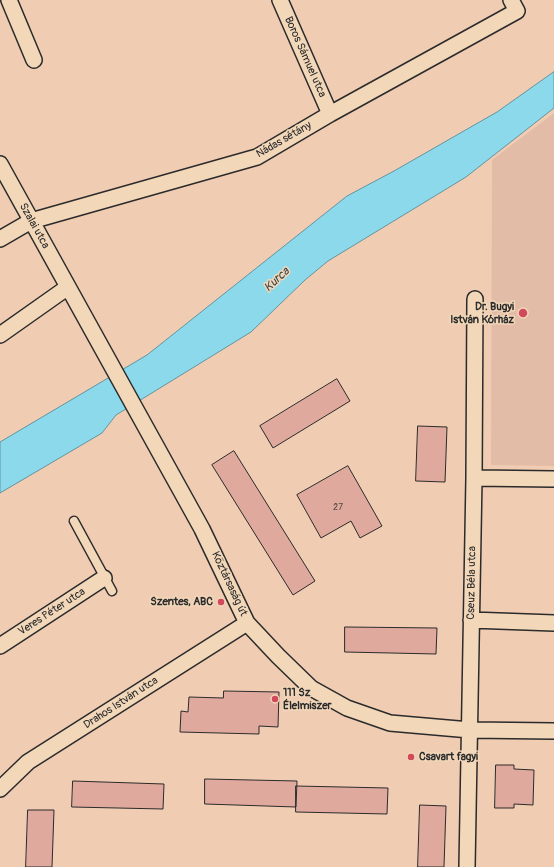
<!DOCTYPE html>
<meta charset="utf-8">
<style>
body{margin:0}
canvas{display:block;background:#f0ccb3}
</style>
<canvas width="554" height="867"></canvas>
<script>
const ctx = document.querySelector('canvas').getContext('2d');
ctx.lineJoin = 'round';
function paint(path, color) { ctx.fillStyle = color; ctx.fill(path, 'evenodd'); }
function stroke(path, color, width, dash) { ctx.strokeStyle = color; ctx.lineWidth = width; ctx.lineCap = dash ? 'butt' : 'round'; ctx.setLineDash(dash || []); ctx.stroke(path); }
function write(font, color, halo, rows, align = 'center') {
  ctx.font = font + ' Pangolin,sans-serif'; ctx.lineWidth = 3; ctx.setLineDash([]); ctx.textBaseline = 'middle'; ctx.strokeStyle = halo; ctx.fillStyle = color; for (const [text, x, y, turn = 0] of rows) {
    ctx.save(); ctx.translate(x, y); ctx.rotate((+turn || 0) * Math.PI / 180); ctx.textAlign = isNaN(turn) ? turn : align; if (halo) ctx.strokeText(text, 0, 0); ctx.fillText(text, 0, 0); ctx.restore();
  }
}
const built = new Path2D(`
 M554 113V466L491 465 492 160Z`);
const water = new Path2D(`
 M554 72V108L466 177 328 261 305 280 251 332 116 415 102 433 0 493V442L147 355 347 196 394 171 497 112Z`);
const building = new Path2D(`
 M337 379 350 401 273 448 260 426Z
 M418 426 447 427 445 482 416 481Z
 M234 451 315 581 293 595 212 465Z
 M348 466 382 526 360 538 351 521 321 538 297 495Z
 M345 627 437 628 436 654 345 652Z
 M224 691 279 692 278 727 259 726V734L180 732 181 711 188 712 189 697 223 698Z
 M496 765H514V769L534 770 533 805 514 804V808H495Z
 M205 779 297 781 296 807 205 804Z
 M73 781 164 784 163 809 72 807Z
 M296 786 388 788 387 814 296 812Z
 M420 805 446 806 444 867H418Z
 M28 810H54L52 867H26Z`);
const lane = new Path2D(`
 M74 521 112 591`);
const street = new Path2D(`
 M9 0 34 60
 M280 0 330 114
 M0 164 202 529 247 623 278 656 311 688 347 708 390 723 470 730 554 731
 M0 239 31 221 257 157 330 114 517 11 511 0
 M0 335 68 287
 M474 478 554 479
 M471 620 554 623
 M0 646 104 578
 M0 789 28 762 247 623
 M467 867 474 478 475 299`);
const markers = [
 [523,313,5,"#d1495b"],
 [221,602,4,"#d1495b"],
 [275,699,4,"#d1495b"],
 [411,757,4,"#d1495b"]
];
const numberNames = [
 ["27",338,508]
];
const streetNames = [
 ["Boros Sámuel utca",305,57,66],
 ["Nádas sétány",284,140,-30],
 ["Szalai utca",34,226,61],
 ["Cseuz Béla utca",472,583,-89],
 ["Köztársaság út",229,584,65],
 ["Veres Péter utca",52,612,-33],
 ["Drahos István utca",121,703,-33]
];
const poiNames = [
 ["Dr. Bugyi",514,307],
 ["István Kórház",514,320],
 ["Szentes, ABC",213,602],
 ["111 Sz",283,693,"left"],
 ["Élelmiszer",283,706,"left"],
 ["Csavart fagyi",419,757,"left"]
];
const waterNames = [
 ["Kurca",277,280,-43]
];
paint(built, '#e3bca7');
paint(water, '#8bd9ea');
stroke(water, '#65939e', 1);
paint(building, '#dfa99d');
stroke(building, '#2b2b2b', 1);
stroke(lane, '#2b2b2b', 11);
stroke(street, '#2b2b2b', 18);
stroke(lane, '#f2d7b9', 8);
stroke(street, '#f2d7b9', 15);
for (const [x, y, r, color] of markers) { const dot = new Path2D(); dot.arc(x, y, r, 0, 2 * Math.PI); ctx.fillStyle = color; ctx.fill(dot); stroke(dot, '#f2d7b9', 1.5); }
write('9px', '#584a48', null, numberNames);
write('11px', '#2b2b2b', '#f2d7b9', streetNames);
write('bold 11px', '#2b2b2b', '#f2d7b9', poiNames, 'right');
write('italic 12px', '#394548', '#f2d7b9', waterNames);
</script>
